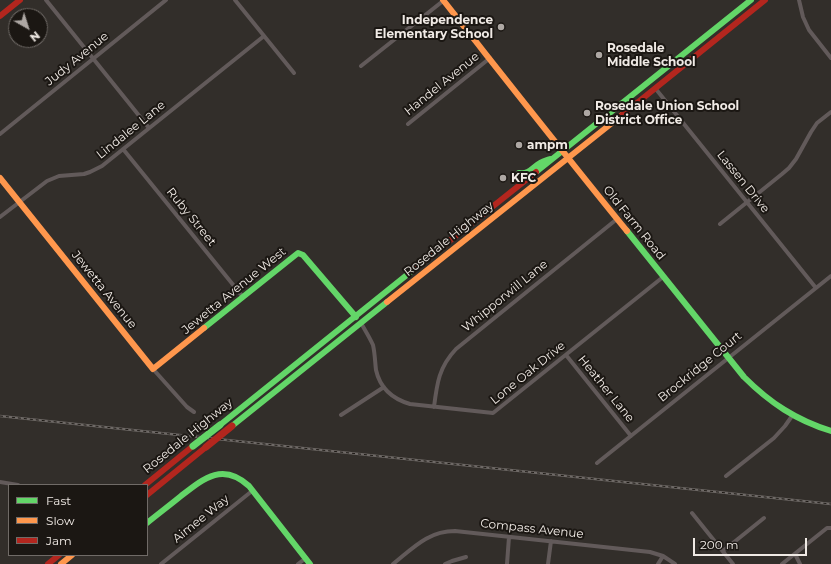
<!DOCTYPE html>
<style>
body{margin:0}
#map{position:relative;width:831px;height:564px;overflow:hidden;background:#322e2a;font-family:Montserrat,sans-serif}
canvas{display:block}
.legend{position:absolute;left:8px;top:484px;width:140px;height:72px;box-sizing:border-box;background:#1b1713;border:1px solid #706b67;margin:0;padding:5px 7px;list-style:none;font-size:12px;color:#f0eae5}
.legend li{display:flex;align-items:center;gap:8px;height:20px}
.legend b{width:20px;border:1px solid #706b67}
.north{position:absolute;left:8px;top:8px;width:40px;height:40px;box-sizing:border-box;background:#1b1713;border:1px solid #706b67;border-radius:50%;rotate:141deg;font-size:11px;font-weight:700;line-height:16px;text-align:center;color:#f0eae5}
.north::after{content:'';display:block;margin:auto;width:14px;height:18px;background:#aea8a4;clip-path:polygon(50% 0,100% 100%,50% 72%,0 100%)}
.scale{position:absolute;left:693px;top:538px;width:114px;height:18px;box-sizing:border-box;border:2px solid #f0eae5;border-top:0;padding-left:5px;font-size:12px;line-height:14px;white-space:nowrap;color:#f0eae5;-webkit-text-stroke:3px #1b1713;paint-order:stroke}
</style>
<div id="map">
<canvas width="831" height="564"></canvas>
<ul class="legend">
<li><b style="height:5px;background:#63d668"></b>Fast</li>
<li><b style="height:5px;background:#ff974d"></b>Slow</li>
<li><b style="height:5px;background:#b3261e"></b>Jam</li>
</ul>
<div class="north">N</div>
<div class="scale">200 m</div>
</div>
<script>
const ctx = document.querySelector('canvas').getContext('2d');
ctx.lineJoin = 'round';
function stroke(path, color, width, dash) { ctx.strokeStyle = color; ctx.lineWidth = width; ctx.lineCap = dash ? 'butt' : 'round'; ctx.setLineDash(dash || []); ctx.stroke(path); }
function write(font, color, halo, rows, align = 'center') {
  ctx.font = font + ' Montserrat,sans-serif'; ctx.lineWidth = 4; ctx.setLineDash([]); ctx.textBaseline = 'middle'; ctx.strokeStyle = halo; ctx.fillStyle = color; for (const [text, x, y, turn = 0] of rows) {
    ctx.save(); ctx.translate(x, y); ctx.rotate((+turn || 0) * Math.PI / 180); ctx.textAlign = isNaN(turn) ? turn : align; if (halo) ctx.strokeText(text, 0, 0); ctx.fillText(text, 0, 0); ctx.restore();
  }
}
const street = new Path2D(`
 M46 0 149 128
 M235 0 294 73
 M799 0 803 17 809 30 831 58
 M361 66 443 1
 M655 88 816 288
 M408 124 490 58
 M0 134 166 0
 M123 149 243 297
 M0 217 47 181 59 176 84 174 90 172 102 166 264 36
 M720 224 782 174 789 168 796 159 811 132 817 123 831 112
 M361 323C365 330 370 338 373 345 375 354 375 362 376 370 380 388 393 399 410 404L493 413 663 277
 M566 355 631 436
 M153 369 187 407 194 412
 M434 407C437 383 439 367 456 349L617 219
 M341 415 384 387
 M597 463 831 276
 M726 476 774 438 785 426 792 416
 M0 482 18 485
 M692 513 733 564
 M723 551 764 518
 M795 554 800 564
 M161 564 252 491
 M298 564 306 558
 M393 564C413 548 428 531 455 531L650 552 663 556 675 564
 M445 564 452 561 466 557
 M507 564 509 537
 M548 564 551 541
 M658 564 663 556
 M782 564 827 528H831`);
const fast = new Path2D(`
 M536 172 751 0
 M519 173C529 175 533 167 540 163 543 161 547 160 550 159
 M627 231 744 377C770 403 796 420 831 431
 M204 328 298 253 303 255 356 317
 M220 425 413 270
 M232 426 387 302
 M147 523C158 514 170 505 181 496 204 478 223 462 249 486L310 564`);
const slow = new Path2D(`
 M443 0C504 77 565 155 627 231
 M0 178 153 369 204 328
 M387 302 622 115
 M61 564 72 555`);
const jam = new Path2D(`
 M0 16 20 0
 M622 115 765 0
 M413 270 536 172
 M145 485 193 446
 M147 495 206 447
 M48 564 59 555`);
const rail = new Path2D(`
 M0 416 831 504`);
const fastBridge = new Path2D(`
 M193 446 220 425`);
const jamBridge = new Path2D(`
 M206 447 232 426`);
const markers = [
 [501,27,4,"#aea8a4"],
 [599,55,4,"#aea8a4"],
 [587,113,4,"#aea8a4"],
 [519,145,4,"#aea8a4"],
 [503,178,4,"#aea8a4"]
];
const poiNames = [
 ["Independence",493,20,"right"],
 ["Elementary School",493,34,"right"],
 ["Rosedale",607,48],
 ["Middle School",607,62],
 ["Rosedale Union School",595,106],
 ["District Office",595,120],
 ["ampm",527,145],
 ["KFC",511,178]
];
const streetNames = [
 ["Judy Avenue",77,59,-39],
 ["Handel Avenue",442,84,-39],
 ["Lindalee Lane",131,130,-39],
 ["Lassen Drive",743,182,51],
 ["Ruby Street",191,217,51],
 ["Old Farm Road",634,223,51],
 ["Rosedale Highway",449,239,-39],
 ["Jewetta Avenue",104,290,51],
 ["Jewetta Avenue West",234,291,-39],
 ["Whipporwill Lane",505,296,-39],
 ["Brockridge Court",700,367,-39],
 ["Lone Oak Drive",528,373,-39],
 ["Heather Lane",606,389,51],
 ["Rosedale Highway",188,436,-39],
 ["Aimee Way",201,519,-39],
 ["Compass Avenue",532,529,6]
];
stroke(street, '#625a5a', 4);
stroke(fast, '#63d668', 6);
stroke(slow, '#ff974d', 6);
stroke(jam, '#b3261e', 6);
stroke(rail, '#6e6966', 2.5);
stroke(rail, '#1b1713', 1, [3]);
stroke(fastBridge, '#63d668', 7);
stroke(jamBridge, '#b3261e', 7);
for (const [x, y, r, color] of markers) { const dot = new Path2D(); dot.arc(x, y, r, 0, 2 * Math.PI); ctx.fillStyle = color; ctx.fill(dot); stroke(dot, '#1b1713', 1.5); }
write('bold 12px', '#f0eae5', '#1b1713', poiNames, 'left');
write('12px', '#f0eae5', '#1b1713', streetNames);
</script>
